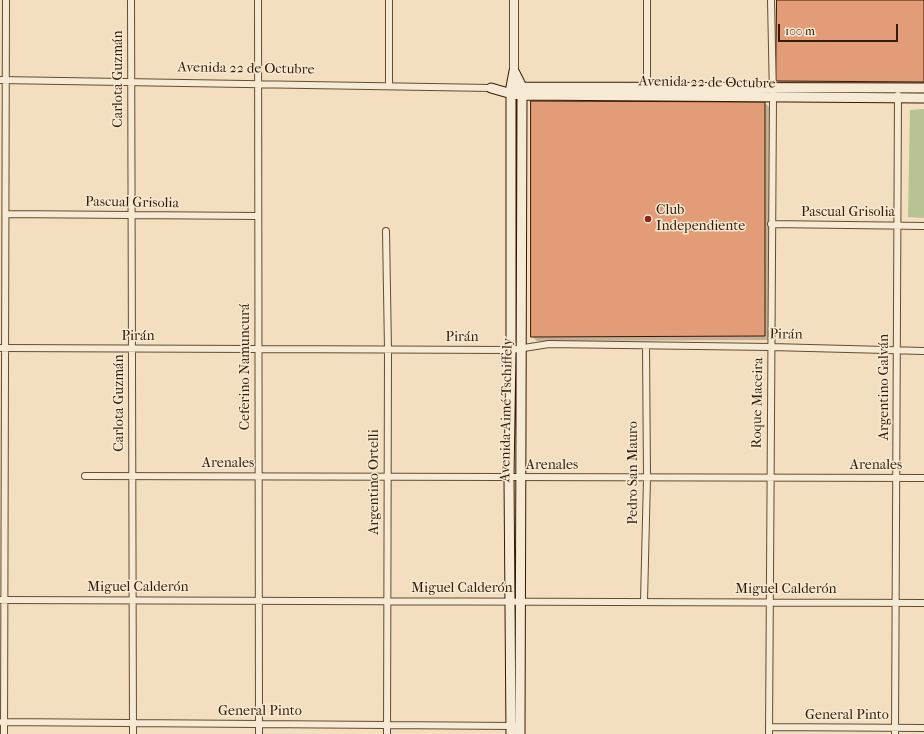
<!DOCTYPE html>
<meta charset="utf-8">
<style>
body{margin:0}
#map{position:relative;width:924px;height:734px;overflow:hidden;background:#f3debf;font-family:"IM FELL French Canon",serif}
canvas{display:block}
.scale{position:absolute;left:778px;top:24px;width:120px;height:18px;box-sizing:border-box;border:2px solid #361b02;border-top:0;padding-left:5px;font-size:12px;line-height:14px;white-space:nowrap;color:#361b02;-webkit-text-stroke:3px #f7ead5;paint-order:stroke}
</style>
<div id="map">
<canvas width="924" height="734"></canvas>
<div class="scale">100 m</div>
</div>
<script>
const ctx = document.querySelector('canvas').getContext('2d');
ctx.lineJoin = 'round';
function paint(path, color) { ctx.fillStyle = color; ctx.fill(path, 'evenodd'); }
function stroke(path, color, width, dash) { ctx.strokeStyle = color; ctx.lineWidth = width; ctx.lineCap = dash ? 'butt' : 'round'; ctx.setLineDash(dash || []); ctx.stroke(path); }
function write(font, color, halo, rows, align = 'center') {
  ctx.font = font + ' "IM FELL French Canon",serif'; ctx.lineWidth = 3; ctx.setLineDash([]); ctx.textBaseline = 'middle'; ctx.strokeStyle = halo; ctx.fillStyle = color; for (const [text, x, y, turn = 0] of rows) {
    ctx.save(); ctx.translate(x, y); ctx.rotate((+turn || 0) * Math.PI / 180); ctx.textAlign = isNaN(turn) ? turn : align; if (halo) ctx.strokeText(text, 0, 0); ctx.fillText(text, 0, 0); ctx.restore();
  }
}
const green = new Path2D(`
 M924 109V218L908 217 910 110Z`);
const shadow = new Path2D(`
 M778 0H924V86L781 85 777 80Z
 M765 103 769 107V340L537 341 532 336Z`);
const building = new Path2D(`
 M777 0H924V82L776 81Z
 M531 101 765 102V336L531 337Z`);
const minor = new Path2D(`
 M131 0 133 734
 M258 0 259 734
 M389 0V85
 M0 80 491 88
 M647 87V0
 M6 214 258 216
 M771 224 924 226
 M386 231 388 350 387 734
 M0 348 511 350 549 344 771 347 924 351
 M85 476 924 478
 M0 600 924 603
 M644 601 647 478 646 346
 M2 722 514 726
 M769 727 924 728
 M4 734 6 0
 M769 734 773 97 771 0
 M895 734 898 95`);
const tertiary = new Path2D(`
 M514 71V0`);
const secondary = new Path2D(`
 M514 71 522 87V95L520 734
 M517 87 924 88
 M491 88 512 94 522 95 924 98
 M511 734 509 478 511 350V87L514 71`);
const markers = [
 [648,219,4,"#8f2418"]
];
const streetNames = [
 ["Avenida 22 de Octubre",246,69,1],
 ["Carlota Guzmán",119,79,-90],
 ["Avenida 22 de Octubre",707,83,1],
 ["Pascual Grisolia",132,203,1],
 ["Pascual Grisolia",848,213],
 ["Pirán",786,335,1],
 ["Pirán",138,337],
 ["Pirán",462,338],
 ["Ceferino Namuncurá",246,367,-90],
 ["Argentino Galván",885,387,-90],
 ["Carlota Guzmán",120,403,-90],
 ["Roque Maceira",758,403,-89],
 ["Avenida Aimé Tschiffely",507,410,-89],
 ["Arenales",228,464],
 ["Arenales",552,466],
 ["Arenales",876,466],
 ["Pedro San Mauro",634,473,-90],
 ["Argentino Ortelli",375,482,-90],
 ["Miguel Calderón",138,588],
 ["Miguel Calderón",462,589],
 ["Miguel Calderón",786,590],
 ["General Pinto",260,712],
 ["General Pinto",847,716]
];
const poiNames = [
 ["Club",656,211],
 ["Independiente",656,227]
];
paint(green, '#b7c295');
paint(shadow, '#0003');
paint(building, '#e29c77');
stroke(building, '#361b02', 1);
stroke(minor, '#654c31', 8);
stroke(tertiary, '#654c31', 10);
stroke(secondary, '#361b02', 11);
stroke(minor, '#f7ead5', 6);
stroke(tertiary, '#f7ead5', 8);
stroke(secondary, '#f7ead5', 9);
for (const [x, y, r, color] of markers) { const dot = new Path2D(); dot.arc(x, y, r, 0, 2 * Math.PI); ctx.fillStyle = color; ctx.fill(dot); stroke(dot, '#f7ead5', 1.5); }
write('14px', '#361b02', '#f7ead5', streetNames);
write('14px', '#361b02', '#f7ead5', poiNames, 'left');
</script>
